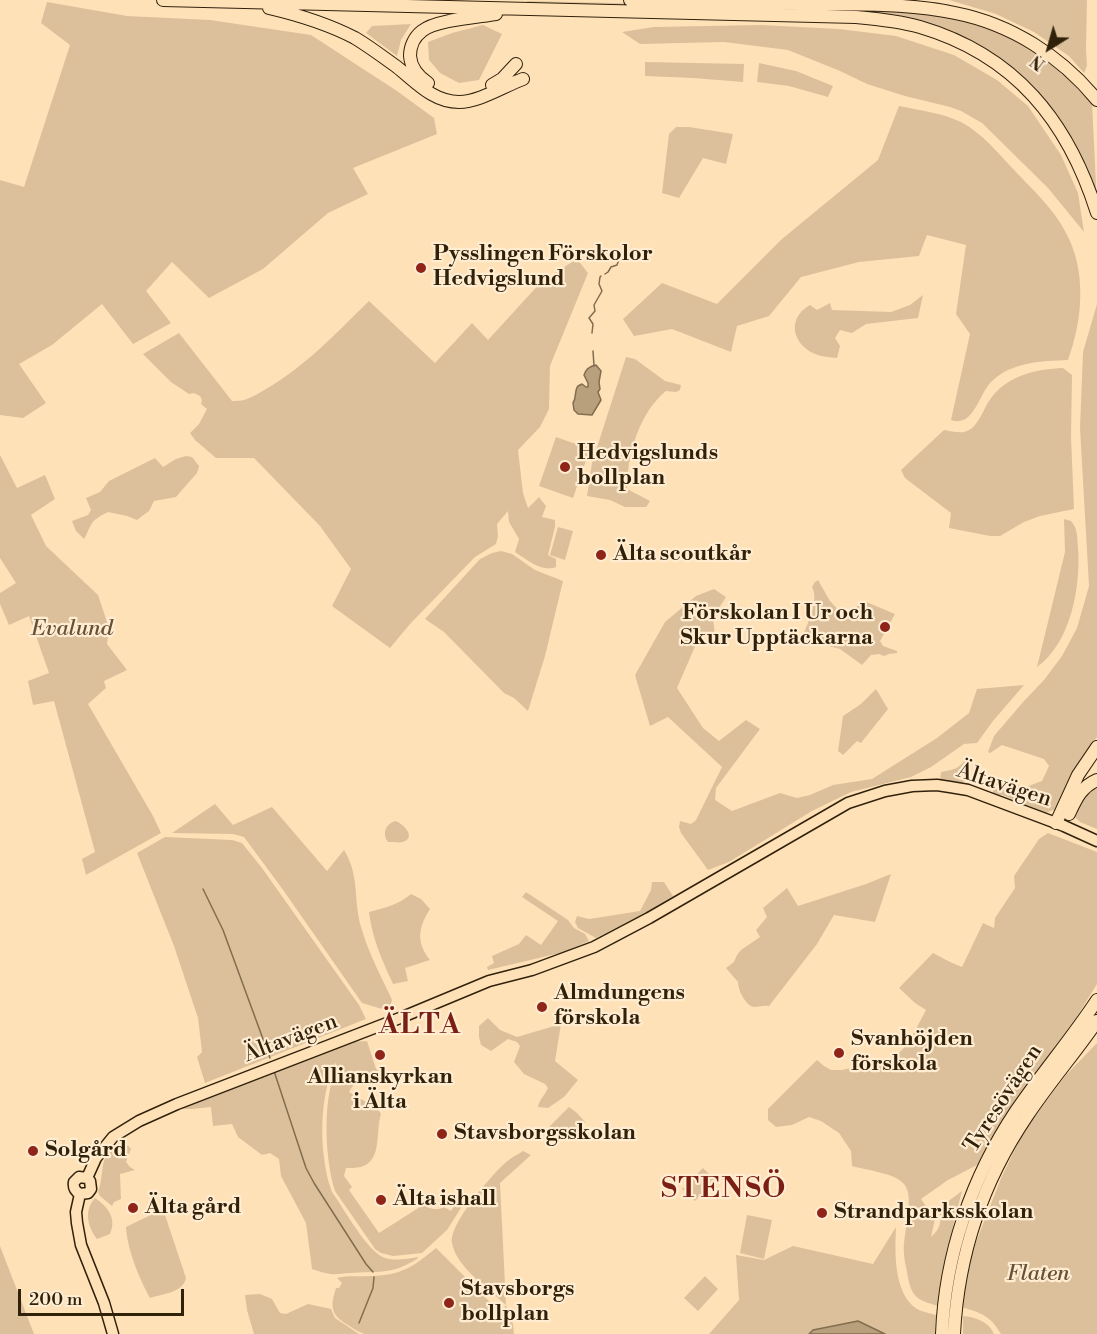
<!DOCTYPE html>
<meta charset="utf-8">
<style>
body{margin:0}
#map{position:relative;width:1097px;height:1334px;overflow:hidden;background:#ffe1b8;font-family:"Libre Bodoni",serif}
canvas{display:block}
.north{position:absolute;left:1019px;top:18px;width:60px;height:60px;-webkit-text-stroke:4px #ffecd1;paint-order:stroke;rotate:217deg;font-size:16px;font-weight:700;line-height:24px;text-align:center;color:#30210b}
.north::after{content:'';display:block;margin:auto;width:21px;height:27px;background:#30210b;clip-path:polygon(50% 0,100% 100%,50% 72%,0 100%)}
.scale{position:absolute;left:18px;top:1289px;width:166px;height:27px;box-sizing:border-box;border:3px solid #30210b;border-top:0;padding-left:8px;font-size:18px;line-height:21px;white-space:nowrap;color:#30210b;-webkit-text-stroke:4px #ffecd1;paint-order:stroke}
</style>
<div id="map">
<canvas width="1097" height="1334"></canvas>
<div class="north">N</div>
<div class="scale">200 m</div>
</div>
<script>
const ctx = document.querySelector('canvas').getContext('2d');
ctx.lineJoin = 'round';
function paint(path, color) { ctx.fillStyle = color; ctx.fill(path, 'evenodd'); }
function stroke(path, color, width, dash) { ctx.strokeStyle = color; ctx.lineWidth = width; ctx.lineCap = dash ? 'butt' : 'round'; ctx.setLineDash(dash || []); ctx.stroke(path); }
function write(font, color, halo, rows, align = 'center') {
  ctx.font = font + ' "Libre Bodoni",serif'; ctx.lineWidth = 4.5; ctx.setLineDash([]); ctx.textBaseline = 'middle'; ctx.strokeStyle = halo; ctx.fillStyle = color; for (const [text, x, y, turn = 0] of rows) {
    ctx.save(); ctx.translate(x, y); ctx.rotate((+turn || 0) * Math.PI / 180); ctx.textAlign = isNaN(turn) ? turn : align; if (halo) ctx.strokeText(text, 0, 0); ctx.fillText(text, 0, 0); ctx.restore();
  }
}
const green = new Path2D(`
 M949 0H1087L1086 49 1087 66 1084 73 1069 56 1034 32 996 14Z
 M527 1C612 3 697 5 782 7 853 9 931 5 998 32 1035 47 1063 74 1092 102L1097 205 1081 160 1072 140 1056 115 1035 91 909 20 527 5Z
 M47 2 127 16 210 20 311 35 397 91 434 118 437 134 353 168 368 194 328 213 263 269 209 298 172 262 146 291 171 323 133 344 102 304 52 345 19 364 46 403 23 418 0 415V180L24 187 70 45 41 23Z
 M411 24 401 40 397 56 366 33 372 26Z
 M483 25 502 34 479 80 459 83 440 73 429 60 428 42 452 33Z
 M761 25 839 29 896 36 954 55 997 80 1028 106 1061 155 1078 193 1084 232 1048 188 982 123 961 111 950 107 905 96 867 84 840 71 788 50 724 42 640 44 622 32 654 27Z
 M645 62 744 64 743 82 693 78 645 76Z
 M759 63 796 71 833 86 828 97 789 86 757 82Z
 M899 106C919 110 942 113 961 122 982 133 999 154 1015 171 1032 189 1053 208 1065 231 1087 270 1083 319 1068 360 1042 361 1012 362 992 381 979 393 974 428 951 420L970 334 956 314 966 245 927 235 919 256 859 262 801 277 769 316 737 326 731 352 672 329 634 336 623 319 662 283 717 304 782 239 878 160Z
 M676 127H689L733 134 726 164 703 158 679 198 662 193 669 134Z
 M577 259 588 273 550 366 549 409 540 427 518 450 523 493 528 508 539 497 546 506 542 517 555 520V527L548 555 556 559V567C542 573 526 559 515 552L519 539 509 522 508 511 497 524 498 536 496 544 475 557 410 624 390 648 332 606 351 569 320 526 254 458H216L195 440 190 433 199 424 207 409 201 404 202 400 200 396 194 393 189 394 171 382 143 354 179 333 232 401C246 402 253 396 266 389 307 365 335 334 369 301L435 363 472 323 488 340 542 281Z
 M923 295 918 318 866 324 852 333 840 330 835 338 840 346 837 358C831 357 823 357 818 355 793 347 785 319 810 305L817 310 830 303 832 310 891 312 910 305Z
 M1097 304V737C1078 762 1067 782 1058 812L1053 810 1046 813 1002 795H992L996 783 1003 780 1012 782 1023 788 1042 781 1049 766 1044 759 1002 745 990 753 988 752 994 736 1024 701 1044 680 1062 656 1077 628 1089 586 1080 428 1083 352Z
 M626 357 635 359 665 381 681 385 680 390 676 392 666 391C639 413 627 455 627 489L650 501 646 507H625L610 500 587 496 592 463Z
 M1063 368 1072 375 1071 437 1074 509 1040 516 1024 522 1000 536H990L949 528 951 513 905 478 901 470 944 430C951 431 961 434 967 431 978 427 983 410 989 401 1005 376 1036 369 1063 368Z
 M556 437 590 449 573 498 539 486Z
 M0 455 17 488 45 475 55 499 31 515 46 546 98 595 109 628 107 644 127 670 104 681 106 688 88 704 153 816 161 833 86 875 82 859 95 852 54 701 33 705 28 681 49 673 29 616 9 625 0 604V593L16 583 0 558Z
 M186 456 192 457 199 466 197 473 176 497 154 501 149 511 137 520 127 516 108 512C102 515 94 519 91 525 88 530 87 534 84 539L76 531 72 521 88 515 91 510 86 498 100 492 109 481 155 458 163 467 176 459Z
 M1064 519 1071 521C1078 529 1077 537 1078 547 1081 586 1071 643 1037 667L1065 552Z
 M558 527 573 531 565 560 550 555Z
 M501 551 512 554 535 570 563 581 545 656 528 711 514 698 504 693 444 632 425 619 480 559 492 553Z
 M818 580 830 601 843 615H847L864 601 895 614 880 641 883 646 897 651V653L889 654 884 656 879 654 871 655 862 665 840 649 829 646 801 640C806 627 820 600 812 587L815 582Z
 M714 589 726 597 713 617 715 636 700 635 677 688 703 728 719 741 746 720 760 729 716 788 715 800 732 811 780 793 797 798 810 795 833 785 872 779 937 738 969 713 977 689 1024 685 993 721 977 743 964 744 931 767 911 777 851 792 812 811 729 862 708 870 681 833 679 827 680 821 691 824 696 820 722 767 668 717 650 726 635 675 665 622 696 596Z
 M876 689 888 709 861 743 857 741 843 755 838 751 843 716 861 704Z
 M966 758 971 761C971 770 968 778 961 784L940 780 941 772C952 770 960 769 966 758Z
 M1097 784V829L1080 822 1072 814 1077 803Z
 M215 804 233 825 272 807 327 871 344 850C360 876 353 899 361 927 368 952 381 976 392 1000L389 1011 362 1003 281 887 244 837 233 834 172 833Z
 M395 821C403 823 417 837 403 842 399 843 392 842 388 842 382 834 385 824 395 821Z
 M1048 833 1097 852V984L1076 1018 1013 1105 993 1135 977 1165 948 1180 921 1199 935 1219 931 1237C941 1228 942 1221 939 1208L962 1191C952 1229 943 1267 939 1306 915 1300 911 1296 907 1272 906 1266 904 1260 904 1253 902 1235 916 1198 904 1184 895 1173 866 1170 852 1166L851 1151 839 1133 821 1121 809 1117 792 1125 776 1127 768 1120V1109L817 1060 824 1066 831 1070H842L890 1059 901 1051 909 1042 926 1010 915 1003 899 988 933 953 950 962 962 967 983 923 994 928 995 918 1015 888 1014 876 1039 839Z
 M165 837 232 840 242 843 262 868 359 1005 366 1019 205 1083 197 1057 202 1052 198 1018 174 946 137 853Z
 M891 874 875 922 834 915 817 944 769 1006C763 1005 759 1007 754 1007 745 1005 738 990 738 982L726 968 734 962 737 955 741 950 760 937 756 930 767 917 763 908 787 888 798 906 866 884Z
 M652 882H664L673 896 647 912 596 938 578 928 575 922 577 916 589 919 640 911 651 890Z
 M526 892 568 920 574 928 585 934 589 941 564 952 488 970 487 967 494 963 492 956 519 944 526 935 541 945 558 921 522 897Z
 M411 894 421 899 430 909C418 928 416 942 430 960L405 968 408 981 393 984C382 960 372 938 369 912 384 908 398 905 411 894Z
 M488 1018 500 1030 517 1037 561 1024 555 1061 578 1080 564 1097 548 1108 538 1107C539 1100 545 1095 548 1088L545 1084 524 1074 514 1062 520 1046 517 1042 508 1039 491 1051 481 1045 479 1037V1026Z
 M367 1041 376 1069 383 1073 375 1090 357 1079 349 1092 378 1109 381 1114C375 1132 383 1160 361 1167 356 1168 350 1168 346 1168L344 1176 352 1187 349 1190 379 1233 423 1205C430 1209 436 1211 444 1207L451 1211 461 1195 466 1200 447 1230 422 1253 393 1256 381 1253 375 1249 335 1191C326 1162 324 1119 330 1089 332 1080 336 1071 336 1062 318 1095 319 1158 332 1192 343 1207 368 1253 385 1258 395 1261 407 1259 418 1257L417 1259C391 1275 378 1271 349 1273 343 1273 336 1275 330 1274 324 1273 318 1271 312 1269L306 1223 281 1176 279 1159 270 1153 262 1155 238 1137 232 1124 213 1126 211 1107 192 1109H178L349 1042Z
 M1097 1043V1334H1001C990 1315 981 1313 961 1307L967 1271 976 1242 1002 1176 1025 1129 1066 1075Z
 M569 1107 576 1112 585 1122C574 1137 562 1136 548 1128Z
 M115 1144C122 1144 127 1143 131 1149L126 1162 130 1167 135 1170 120 1174 121 1199 114 1202 112 1206 100 1196 98 1192C105 1174 98 1160 115 1144Z
 M523 1151 531 1155 500 1183 506 1305 513 1324 514 1334H365C358 1332 354 1329 348 1325 331 1315 330 1307 336 1288H339L342 1283 337 1278C348 1275 360 1277 371 1276 402 1275 413 1267 436 1248L501 1313 506 1305C489 1289 456 1267 452 1243 449 1224 490 1177 504 1164 510 1158 517 1155 523 1151Z
 M703 1168 715 1180 695 1201 682 1189Z
 M95 1198C108 1207 117 1218 110 1234L97 1239C87 1226 84 1210 95 1198Z
 M163 1209 186 1278C183 1293 162 1294 150 1298 139 1278 127 1249 126 1227Z
 M747 1215 772 1220 764 1259 740 1253Z
 M896 1227C895 1252 893 1293 917 1309 923 1312 930 1313 936 1315L935 1334H878L813 1330 809 1334H709L739 1300 736 1255 764 1260 793 1246 873 1264Z
 M0 1246 34 1334H0Z
 M705 1276 718 1289 698 1311 684 1298Z
 M260 1294 272 1299 280 1313 286 1314 308 1304 331 1309 335 1318 359 1334H254L247 1310 245 1295Z
 M963 1316C976 1317 989 1322 994 1334H963Z`);
const water = new Path2D(`
 M596 365 601 371 599 382 600 389 598 392 601 400 592 415 578 414 574 410 573 403C577 397 574 391 578 386L582 384 586 387H588V383L584 375C586 369 590 366 596 365Z
 M858 1321 885 1334H809L813 1330Z`);
const stream = new Path2D(`
 M605 274 608 272 611 267 617 265 619 259
 M592 333 593 324 589 318 595 311 594 305 602 291 599 284 600 277 601 276
 M593 351 594 366
 M203 889 223 930 270 1058
 M274 1071 306 1168 314 1183 366 1264 373 1272
 M359 1323 373 1288 374 1277`);
const major = new Path2D(`
 M87 1178 96 1158 113 1137 139 1121 177 1104 400 1018 489 981 532 970 594 947 649 918 848 803 885 791 912 786 937 785 950 787 968 790 1064 826 1097 841
 M80 1194 76 1212 77 1223 81 1245 104 1303 113 1334
 M80 1194C75 1191 73 1188 74 1182L79 1177 87 1178
 M80 1194 88 1193 91 1189 90 1181 87 1178`);
const highway = new Path2D(`
 M163 0 856 17C878 19 899 21 920 27 1015 55 1068 121 1097 213
 M630 0C691 2 752 2 814 4 861 5 909 3 955 13 1011 24 1061 56 1097 100
 M269 8C299 15 328 24 355 38 370 47 383 57 397 67 416 82 433 102 459 102 479 102 504 86 523 79
 M428 83C419 77 411 68 410 56 410 47 414 37 422 31 435 20 478 17 496 14
 M492 85 502 79 516 64
 M1069 814C1076 799 1081 787 1097 780
 M1056 823 1078 775 1097 747
 M942 1334C945 1254 972 1177 1016 1111 1042 1073 1072 1038 1097 1000
 M954 1334C958 1256 983 1181 1027 1116 1049 1083 1075 1053 1097 1021`);
const markers = [
 [421,268,6,"#8f2418"],
 [565,467,6,"#8f2418"],
 [601,555,6,"#8f2418"],
 [885,627,6,"#8f2418"],
 [542,1007,6,"#8f2418"],
 [839,1053,6,"#8f2418"],
 [380,1055,6,"#8f2418"],
 [442,1134,6,"#8f2418"],
 [33,1151,6,"#8f2418"],
 [381,1200,6,"#8f2418"],
 [133,1208,6,"#8f2418"],
 [822,1213,6,"#8f2418"],
 [449,1303,6,"#8f2418"]
];
const poiNames = [
 ["Pysslingen Förskolor",433,255],
 ["Hedvigslund",433,280],
 ["Hedvigslunds",577,454],
 ["bollplan",577,479],
 ["Älta scoutkår",613,555],
 ["Förskolan I Ur och",873,614,"right"],
 ["Skur Upptäckarna",873,639,"right"],
 ["Almdungens",554,994],
 ["förskola",554,1019],
 ["Svanhöjden",851,1040],
 ["förskola",851,1065],
 ["Allianskyrkan",380,1078,"center"],
 ["i Älta",380,1103,"center"],
 ["Stavsborgsskolan",454,1134],
 ["Solgård",45,1151],
 ["Älta ishall",393,1200],
 ["Älta gård",145,1208],
 ["Strandparksskolan",834,1213],
 ["Stavsborgs",461,1290],
 ["bollplan",461,1315]
];
const parkNames = [
 ["Evalund",72,630],
 ["Flaten",1038,1275]
];
const streetNames = [
 ["Ältavägen",1004,786,18],
 ["Ältavägen",291,1039,-21],
 ["Tyresövägen",1004,1099,-57]
];
const districtNames = [
 ["ÄLTA",420,1026],
 ["STENSÖ",724,1190]
];
paint(green, '#dcc09b');
paint(water, '#b9a07d');
stroke(water, '#826d4f', 1.5);
stroke(stream, '#826d4f', 1.5);
stroke(major, '#30210b', 13);
stroke(highway, '#30210b', 14);
stroke(major, '#ffe1b8', 10);
stroke(highway, '#ffe1b8', 12);
for (const [x, y, r, color] of markers) { const dot = new Path2D(); dot.arc(x, y, r, 0, 2 * Math.PI); ctx.fillStyle = color; ctx.fill(dot); stroke(dot, '#ffecd1', 2); }
write('bold 22px', '#30210b', '#ffecd1', poiNames, 'left');
write('italic 22px', '#645136', '#ffecd1', parkNames);
write('22px', '#30210b', '#ffecd1', streetNames);
ctx.letterSpacing = '1.5px';
write('bold 28px', '#7a1f14', '#ffecd1', districtNames);
ctx.letterSpacing = '0px';
</script>
